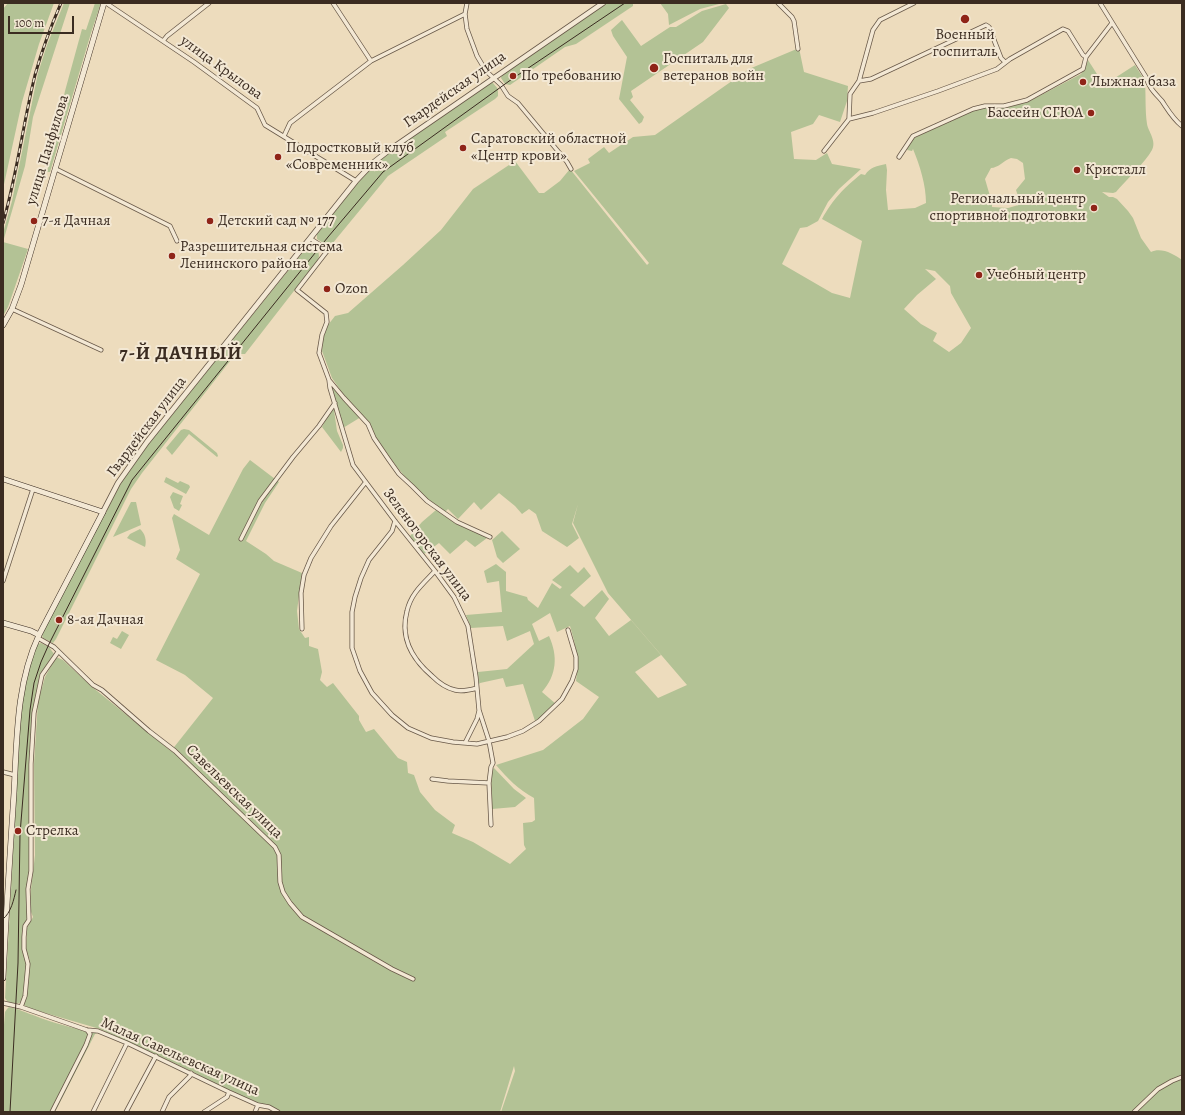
<!DOCTYPE html>
<meta charset="utf-8">
<style>
body{margin:0}
#map{position:relative;width:1185px;height:1115px;overflow:hidden;background:#eddcbd;font-family:Alegreya,serif}
canvas{display:block}
.frame{position:absolute;inset:0;border:4px solid #3b2c21;pointer-events:none}
.scale{position:absolute;left:8px;top:16px;width:66px;height:18px;box-sizing:border-box;border:2px solid #3b2c21;border-top:0;padding-left:5px;font-size:12px;line-height:14px;white-space:nowrap;color:#3b2c21;-webkit-text-stroke:3px #f3e8d4;paint-order:stroke}
</style>
<div id="map">
<canvas width="1185" height="1115"></canvas>
<div class="frame"></div>
<div class="scale">100 m</div>
</div>
<script>
const ctx = document.querySelector('canvas').getContext('2d');
ctx.lineJoin = 'round';
function paint(path, color) { ctx.fillStyle = color; ctx.fill(path, 'evenodd'); }
function stroke(path, color, width, dash) { ctx.strokeStyle = color; ctx.lineWidth = width; ctx.lineCap = dash ? 'butt' : 'round'; ctx.setLineDash(dash || []); ctx.stroke(path); }
function write(font, color, halo, rows, align = 'center') {
  ctx.font = font + ' Alegreya,serif'; ctx.lineWidth = 4; ctx.setLineDash([]); ctx.textBaseline = 'middle'; ctx.strokeStyle = halo; ctx.fillStyle = color; for (const [text, x, y, turn = 0] of rows) {
    ctx.save(); ctx.translate(x, y); ctx.rotate((+turn || 0) * Math.PI / 180); ctx.textAlign = isNaN(turn) ? turn : align; if (halo) ctx.strokeText(text, 0, 0); ctx.fillText(text, 0, 0); ctx.restore();
  }
}
const green = new Path2D(`
 M8 3H54L39 44 22 102 3 189V9Z
 M64 3H70L33 117 25 166 3 242 28 249 8 307 3 316V233L12 201 38 73 47 45Z
 M95 3H101L91 33 50 172H47L65 91 82 29 86 30Z
 M607 3H633V6L576 44 565 47 510 85 505 84 501 78 502 75Z
 M660 3H723L700 9 669 25 668 14Z
 M726 4 729 8 703 42 631 91 633 97 630 100 644 117 642 122 639 124 619 99 627 57 613 36 611 30 622 20 641 46 670 27H676L702 11Z
 M799 48 804 72 848 86 847 101 840 122 819 115 813 124 791 132 794 159 816 160 827 153 832 164 861 169 839 189 828 202 818 221 807 227 800 228 782 264 832 293 850 298 862 241 822 219C833 199 843 189 861 174L865 175C870 167 877 166 886 164L887 170 886 190 888 210 915 208 926 203C926 185 920 166 913 149L912 151 907 150 910 141 914 138 974 110 989 107 1004 108 1028 102 1081 74 1085 68 1088 60 1104 85 1135 65 1143 78 1145 83C1146 97 1145 110 1147 124 1148 131 1157 141 1152 150 1145 163 1126 180 1116 192L1113 193 1102 192 1109 197H1113L1117 199 1128 211 1133 218 1141 238 1151 252C1161 247 1174 254 1182 260V1112H501L515 1071 514 1066 500 1112H281L232 1092 193 1072 100 1029 28 1008 24 1005 30 961 26 949 27 928 33 917 30 909 31 889 35 855 34 764 38 702 45 677 56 657 63 660 91 686 171 751 213 698 185 675 156 660 200 574 176 559 180 550 172 518 174 514 209 535 243 469 250 460 279 482 265 503 246 541 266 554 274 561 302 573 297 611 299 629 305 638 309 637V646L318 649 322 672 320 680 327 687 333 683 359 716V720L366 732 374 729 398 758 407 762 408 773 414 775 420 792 435 810 455 825 452 833 473 842 510 864 526 849 524 845 523 823 532 822 535 820 534 798C519 790 507 778 496 765L543 750 583 719 599 697 576 681C579 660 576 646 570 626L557 632 550 613 532 624 539 641 549 636C558 656 557 675 542 692L556 704 539 720 535 721 523 684 506 687 503 678 480 683 479 684 478 672 507 669 534 644 530 631 507 641 503 626 471 628 466 615 502 612 499 581 487 583 484 571 496 564 506 572V591L527 597 528 600 538 608 552 583 560 589 562 587 552 580 570 565 578 573 584 567 591 576 570 595 584 607 602 590 609 599 595 618 609 636 631 620 661 655 635 672 658 698 687 685 608 593 573 523 578 504 572 524 579 538 567 547 542 531 536 514 529 509 522 514 515 506 499 493 481 510 474 502 458 519 448 509 445 512C413 492 393 463 372 431L370 423 345 397 332 378 322 351 323 338 328 325 335 316 348 313 403 265 441 230 473 189 515 161 539 193H544L560 181 570 169 647 265 649 263 574 171 590 163 588 159 604 147 609 153 633 137 655 135 749 69ZM1011 158 1017 159 1023 163 1025 179 1016 190 1019 199 1029 202 1008 208 992 207V203L985 179 991 168C998 168 1003 161 1011 158ZM925 269 935 271 950 286 951 293 971 328 961 343 949 352 933 341 937 333 921 324 904 309 917 295 936 279Z
 M490 83H493L498 89V96L495 99 445 132 447 136 388 176 332 244 323 243 317 239V234L355 186 374 165 404 142Z
 M308 246 313 245 318 249 319 256 318 260 245 354H237L234 356 142 473 131 489 56 639 53 643 43 638 42 635 120 484 149 443Z
 M333 386 361 417 343 428 332 389Z
 M331 410H334L337 431 343 445V448L341 452 322 427Z
 M184 429 189 430 217 453 218 456 217 457 189 434 172 455 166 448 181 430Z
 M166 477 178 483 180 481 189 485 190 487 186 494 164 482Z
 M173 492 183 496 180 504 182 505 179 511 174 508 170 497Z
 M131 502H136L141 525 113 537Z
 M436 510 457 524 484 535 487 538 475 547 466 540 450 554 439 543 424 554 410 536 422 522Z
 M140 529C145 533 147 541 145 547L127 538 130 534Z
 M502 531 520 549 503 563 497 557 492 540Z
 M122 631 129 635 121 649 110 643 113 637 117 639Z
 M41 643 49 647 54 654 43 671 35 709 31 779 32 855 27 918 23 929V949L26 963 24 993 21 1002C16 1005 11 1003 7 1001L5 998 21 710C25 688 27 665 38 644Z
 M494 768 514 789 526 798 515 807 492 809 491 771Z
 M9 1007C19 1009 24 1012 33 1015 53 1023 76 1029 97 1033L95 1034 55 1112H3V1038L5 1012 7 1009Z`);
const minor = new Path2D(`
 M106 3 194 62 257 108 265 125 356 181
 M333 3 371 61
 M467 3 465 14 467 29 477 56 486 71 501 85 508 96 518 103 567 162 571 169
 M778 3 792 17 794 21 798 49
 M1100 3 1146 77C1149 88 1155 93 1162 101 1168 110 1173 119 1182 126
 M163 41 167 36 209 3
 M859 81 871 79 986 25 989 27 1001 58 1005 62
 M849 119 850 94 859 81 873 30 880 20 914 3
 M284 136 290 123 371 61 465 14
 M824 151 849 119 873 113 938 91 997 69 1010 59 1063 29 1068 31 1083 55 1086 57
 M899 157 913 136 973 109 985 106H1004L1027 100 1083 69 1086 57 1112 23
 M56 169 170 226 177 241
 M311 239 328 250 297 290 326 313 327 322 322 335 319 353 329 380 344 398 368 424 374 438 389 460 399 474 412 486 427 501 457 522 490 537
 M12 309 101 350
 M329 380 330 388 353 465 395 521 435 571 454 597 468 626 476 677 479 710 489 741 493 763 491 767 489 783 491 825
 M395 521 392 531 369 560 361 578 355 597 352 612V648L360 671 372 693 392 715 408 728 431 738 453 742 477 744 507 737 523 731 539 721 562 699 572 681 576 669V657L568 630
 M241 539 260 501 293 457 319 426 335 403
 M435 571C424 583 411 593 407 611 400 637 412 659 432 676 438 682 446 688 455 690 462 692 470 690 477 688
 M3 581 33 489
 M302 629 301 593 304 575 311 558 331 526 365 483
 M38 638 54 647 93 685 102 690 149 731 175 751 275 847 279 855 280 882 283 892 290 903 302 917 392 969 413 979
 M465 743 477 719 479 711
 M3 772 15 775
 M432 779 448 781 489 783
 M3 1003 21 1007 87 1030 98 1031 127 1043 229 1092 258 1105 269 1107 278 1112
 M21 1007 25 996 28 964 24 949V937L25 926 29 920 28 889 31 871V764L34 713 42 675 58 652
 M52 1112 86 1045 90 1034 87 1030
 M93 1112 127 1043
 M126 1112 156 1056
 M162 1112 169 1097 190 1076 191 1073
 M204 1112 227 1097 229 1092
 M255 1112 258 1105
 M1134 1112 1158 1089 1172 1081 1182 1077`);
const tertiary = new Path2D(`
 M103 512 118 483 147 442 356 181 374 162 388 151 603 3`);
const secondary = new Path2D(`
 M3 325 12 309 21 285 104 3
 M3 479 103 512 39 635C16 684 17 739 14 793 10 854 6 916 3 978
 M3 623 31 631 39 635`);
const tram = new Path2D(`
 M3 919C11 913 14 899 16 890
 M10 1112 18 963 20 834 30 710 34 683 41 662 49 644 132 480 328 237 383 172 512 79 625 3`);
const rail = new Path2D(`
 M3 223C17 174 23 124 35 75 42 50 51 26 61 3`);
const markers = [
 [965,19,5,"#8f2418"],
 [654,68,5,"#8f2418"],
 [513,76,4,"#8f2418"],
 [1083,82,4,"#8f2418"],
 [1091,113,4,"#8f2418"],
 [463,148,4,"#8f2418"],
 [278,157,4,"#8f2418"],
 [1077,170,4,"#8f2418"],
 [1094,208,4,"#8f2418"],
 [34,221,4,"#8f2418"],
 [210,221,4,"#8f2418"],
 [172,256,4,"#8f2418"],
 [979,275,4,"#8f2418"],
 [327,289,4,"#8f2418"],
 [59,620,4,"#8f2418"],
 [18,831,4,"#8f2418"]
];
const poiNames = [
 ["Военный",965,35,"center"],
 ["госпиталь",965,52,"center"],
 ["Госпиталь для",663,59],
 ["ветеранов войн",663,76],
 ["По требованию",521,76],
 ["Лыжная база",1091,82],
 ["Бассейн СГЮА",1083,113,"right"],
 ["Саратовский областной",471,139],
 ["«Центр крови»",471,156],
 ["Подростковый клуб",286,148],
 ["«Современник»",286,165],
 ["Кристалл",1085,170],
 ["Региональный центр",1086,199,"right"],
 ["спортивной подготовки",1086,216,"right"],
 ["7-я Дачная",42,221],
 ["Детский сад № 177",218,221],
 ["Разрешительная система",180,247],
 ["Ленинского района",180,264],
 ["Учебный центр",987,275],
 ["Ozon",335,289],
 ["8-ая Дачная",67,620],
 ["Стрелка",26,831]
];
const streetNames = [
 ["улица Крылова",221,68,36],
 ["Гвардейская улица",455,90,-35],
 ["улица Панфилова",48,150,-73],
 ["Гвардейская улица",147,427,-53],
 ["Зеленогорская улица",427,545,53],
 ["Савельевская улица",234,792,44],
 ["Малая Савельевская улица",180,1057,24]
];
const districtNames = [
 ["7-Й ДАЧНЫЙ",181,354]
];
paint(green, '#b3c295');
stroke(minor, '#685848', 5);
stroke(tertiary, '#685848', 6);
stroke(secondary, '#3b2c21', 6);
stroke(minor, '#f3e8d4', 3.5);
stroke(tertiary, '#f3e8d4', 4.5);
stroke(secondary, '#f3e8d4', 5);
stroke(tram, '#3b2c21', 1);
stroke(rail, '#3b2c21', 3);
stroke(rail, '#f3e8d4', 1.5, [4.5]);
for (const [x, y, r, color] of markers) { const dot = new Path2D(); dot.arc(x, y, r, 0, 2 * Math.PI); ctx.fillStyle = color; ctx.fill(dot); stroke(dot, '#f3e8d4', 1.5); }
write('15px', '#3b2c21', '#f3e8d4', poiNames, 'left');
write('15px', '#3b2c21', '#f3e8d4', streetNames);
ctx.letterSpacing = '1px';
write('bold 19px', '#3b2c21', '#f3e8d4', districtNames);
ctx.letterSpacing = '0px';
</script>
